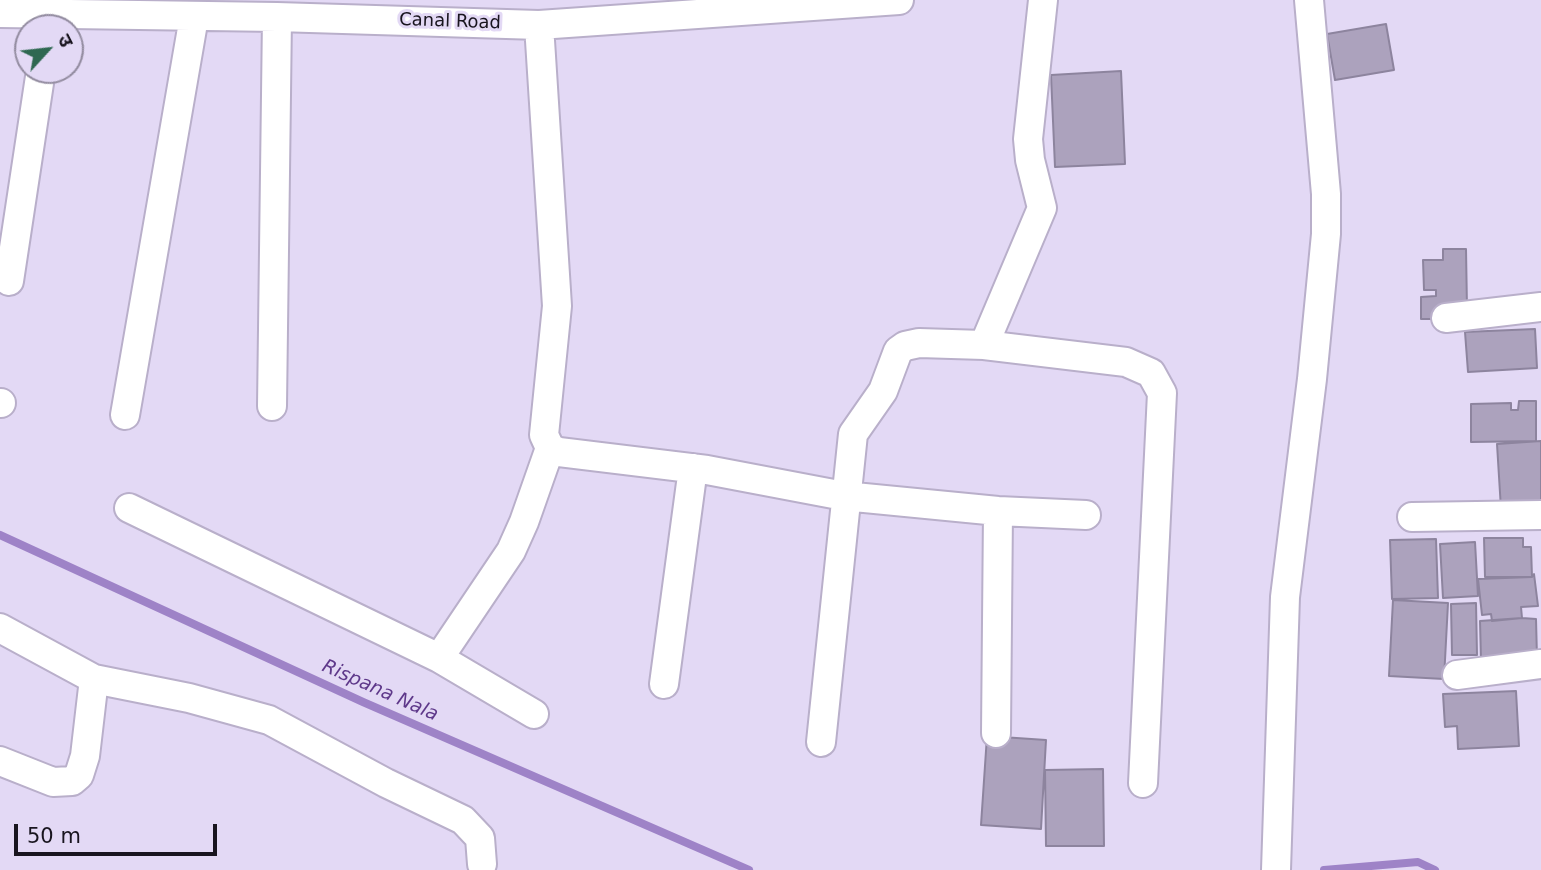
<!DOCTYPE html>
<meta charset="utf-8">
<style>
body{margin:0}
#map{position:relative;width:1541px;height:870px;overflow:hidden;background:#e3d9f5;font-family:"DejaVu Sans","Noto Sans Devanagari",sans-serif}
canvas{display:block}
.north{position:absolute;left:14px;top:14px;width:70px;height:70px;box-sizing:border-box;background:#e3d9f5;border:2px solid #928b9f;border-radius:50%;rotate:63deg;font-size:19px;font-weight:700;line-height:28px;text-align:center;color:#19151f}
.north::after{content:'';display:block;margin:auto;width:24px;height:32px;background:#2f6851;clip-path:polygon(50% 0,100% 100%,50% 72%,0 100%)}
.scale{position:absolute;left:14px;top:824px;width:203px;height:32px;box-sizing:border-box;border:4px solid #19151f;border-top:0;padding-left:9px;font-size:21px;line-height:24px;white-space:nowrap;color:#19151f;-webkit-text-stroke:5px #e3d9f5;paint-order:stroke}
</style>
<div id="map">
<canvas width="1541" height="870"></canvas>
<div class="north">उ</div>
<div class="scale">50 m</div>
</div>
<script>
const ctx = document.querySelector('canvas').getContext('2d');
ctx.lineJoin = 'round';
function stroke(path, color, width, dash) { ctx.strokeStyle = color; ctx.lineWidth = width; ctx.lineCap = dash ? 'butt' : 'round'; ctx.setLineDash(dash || []); ctx.stroke(path); }
function paint(path, color) { ctx.fillStyle = color; ctx.fill(path, 'evenodd'); }
function write(font, color, halo, rows, align = 'center') {
  ctx.font = font + ' "DejaVu Sans",sans-serif'; ctx.lineWidth = 6; ctx.setLineDash([]); ctx.textBaseline = 'middle'; ctx.strokeStyle = halo; ctx.fillStyle = color; for (const [text, x, y, turn = 0] of rows) {
    ctx.save(); ctx.translate(x, y); ctx.rotate((+turn || 0) * Math.PI / 180); ctx.textAlign = isNaN(turn) ? turn : align; if (halo) ctx.strokeText(text, 0, 0); ctx.fillText(text, 0, 0); ctx.restore();
  }
}
const stream = new Path2D(`
 M0 535 363 702 749 870
 M1324 870 1418 862 1435 870`);
const building = new Path2D(`
 M1386 24 1394 70 1335 80 1327 34Z
 M1121 71 1125 164 1055 167 1051 75Z
 M1443 249H1466L1467 309 1444 319H1421V297L1436 296V290H1424L1423 260H1443Z
 M1535 329 1537 368 1468 372 1465 332Z
 M1519 401H1536V441L1471 442V404L1511 403V410H1518Z
 M1541 441V507L1501 509 1497 444Z
 M1484 538H1523V547H1531L1532 577H1485Z
 M1436 539 1438 598 1392 599 1390 540Z
 M1475 542 1478 596 1443 598 1440 544Z
 M1534 574 1538 606 1521 607 1522 618 1492 621 1491 614 1482 615 1478 579 1532 577Z
 M1393 600 1448 603 1444 679 1389 676Z
 M1476 603 1477 655H1452L1451 604Z
 M1522 618 1536 619 1537 658 1481 660 1480 621Z
 M1516 691 1519 746 1458 749 1457 726 1445 727 1443 694Z
 M987 736 1046 740 1041 829 981 825Z
 M1103 769 1104 846H1046L1045 770Z`);
const minor = new Path2D(`
 M1043 0 1028 139 1030 160 1042 208 984 345 1126 362 1151 373 1162 393 1143 783
 M0 13 277 17 539 25 899 0
 M539 25 557 306 544 435 550 448 559 452 707 470 844 496 998 511 1086 515
 M9 281 41 70
 M1446 318 1541 307
 M0 403H1
 M272 406 277 17
 M125 415 194 17
 M129 508 439 658 534 714
 M1412 517 1541 515
 M0 628 94 679 189 698 269 720 386 783 463 820 480 838 482 864
 M439 658 511 551 524 522 550 448
 M1457 675 1541 664
 M664 684 693 468
 M996 733 998 511
 M821 742 853 434 883 391 898 351 905 346 919 343 984 345
 M0 761 53 782 72 781 79 775 85 756 94 679
 M1276 870 1285 597 1312 379 1326 234V194L1309 0`);
const streetNames = [
 ["Canal Road",450,22,2]
];
const waterNames = [
 ["Rispana Nala",380,691,24]
];
stroke(stream, '#9e83c7', 8);
paint(building, '#aca2bd');
stroke(building, '#8d849e', 2);
stroke(minor, '#b9afca', 32);
stroke(minor, '#fff', 28);
write('18px', '#19151f', '#e3d9f5', streetNames);
write('italic 19px', '#5e388a', '#e3d9f5', waterNames);
</script>
